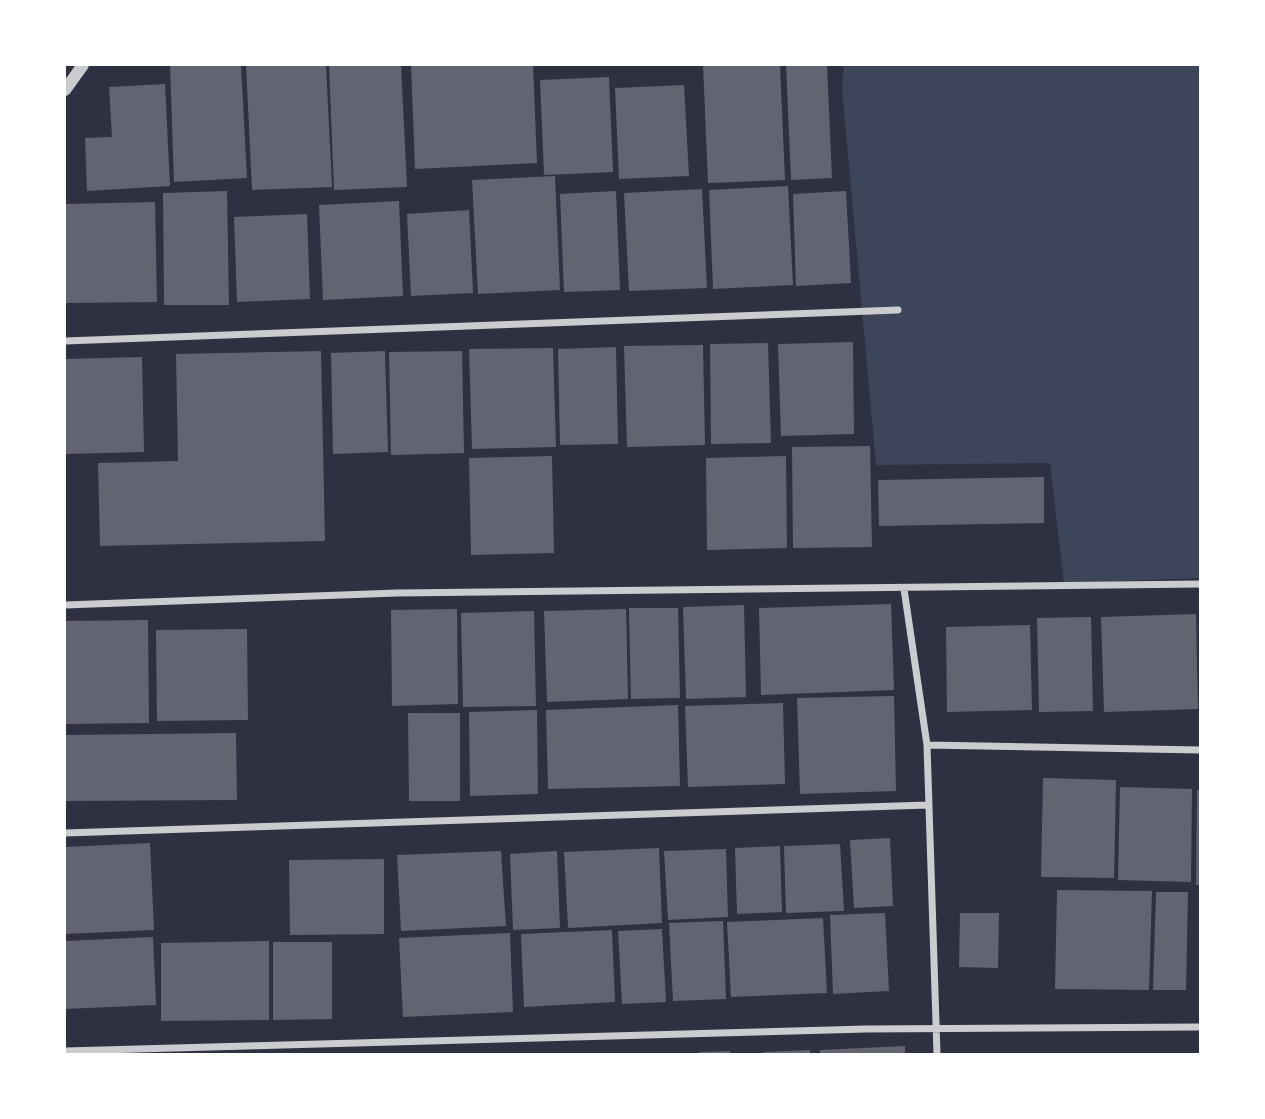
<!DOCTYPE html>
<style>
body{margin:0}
#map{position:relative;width:1265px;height:1119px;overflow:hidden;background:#2d3142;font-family:Karla,sans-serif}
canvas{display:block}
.frame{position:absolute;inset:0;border:66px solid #fff;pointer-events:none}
</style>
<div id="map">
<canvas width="1265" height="1119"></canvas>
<div class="frame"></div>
</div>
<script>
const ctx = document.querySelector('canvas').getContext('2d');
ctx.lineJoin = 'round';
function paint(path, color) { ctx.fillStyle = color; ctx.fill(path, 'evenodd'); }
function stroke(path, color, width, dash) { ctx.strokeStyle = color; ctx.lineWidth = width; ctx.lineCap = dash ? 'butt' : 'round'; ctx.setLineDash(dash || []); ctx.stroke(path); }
const green = new Path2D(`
 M844 65H1200V578L1064 583 1050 463 876 465 842 89Z`);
const building = new Path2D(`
 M170 65H241L247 178 174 182Z
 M246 65H326L332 187 252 190Z
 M329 65H401L407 187 334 190Z
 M411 65H533L537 163 415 169Z
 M703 65H780L785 180 708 183Z
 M786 65H827L832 178 791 180Z
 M609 77 613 172 544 175 540 80Z
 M165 84 170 186 87 191 85 138 112 137 109 87Z
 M684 85 689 176 619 179 615 88Z
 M555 176 560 290 478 294 472 180Z
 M788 186 793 285 713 289 709 190Z
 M702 189 707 288 629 291 624 193Z
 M227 191 229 305H164L163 193Z
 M616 191 620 290 564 292 560 194Z
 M846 191 851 283 796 286 793 194Z
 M399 201 403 296 323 300 319 205Z
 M155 202 157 302 65 303V204Z
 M469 210 473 293 411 296 407 214Z
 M307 214 310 299 237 302 234 217Z
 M853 342 854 434 781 436 778 344Z
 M768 343 771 443 711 444 710 344Z
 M703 345 705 445 627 447 624 346Z
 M616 347 618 444 560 445 558 349Z
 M553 348 556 447 472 449 469 349Z
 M321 351 325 541 100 546 98 463 178 461 176 354Z
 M385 351 388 452 333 454 331 353Z
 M462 351 464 453 391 455 389 352Z
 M142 357 144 452 65 454V359Z
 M870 446 872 547 793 548 792 447Z
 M552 456 554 553 471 555 469 458Z
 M786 456 787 548 707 550 706 458Z
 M1044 477V523L879 526 878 480Z
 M891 604 894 690 761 695 759 608Z
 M744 605 746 697 686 699 683 607Z
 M629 608H678L680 698 631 699Z
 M457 609 458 704 392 706 391 610Z
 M626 609 628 699 547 702 544 611Z
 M534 611 536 706 463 707 461 613Z
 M1196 614 1198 709 1104 712 1101 617Z
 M1091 617 1093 711 1039 712 1037 618Z
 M148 620 149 723 65 724V621Z
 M1030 625 1032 710 947 712 946 627Z
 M247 629 248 720 157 721 156 630Z
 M894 696 896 791 800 794 797 698Z
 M783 703 785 784 688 787 685 706Z
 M678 705 680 786 548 789 546 710Z
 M537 710 538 794 470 796 469 712Z
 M408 713H460V801H409Z
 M236 733 237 800 65 801V735Z
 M1043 778 1116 780 1114 878 1041 877Z
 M1120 787 1192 789 1191 882 1118 880Z
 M1197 790H1200V885H1196Z
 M890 838 893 906 854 908 850 840Z
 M150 843 154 930 65 934V847Z
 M840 844 844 911 786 913 784 846Z
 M780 846 782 912 737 914 735 848Z
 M659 848 662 923 568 928 564 852Z
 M726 849 728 917 668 920 664 851Z
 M501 851 506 926 401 931 397 855Z
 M557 851 560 928 513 930 510 854Z
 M384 859V934L290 935 289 860Z
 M1057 890 1152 891 1149 990 1055 989Z
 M1156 892H1188L1186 990H1153Z
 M885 913 889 991 833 994 830 915Z
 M960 913H999L998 968 959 967Z
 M823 918 827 993 731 997 727 922Z
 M723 921 726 999 673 1001 669 923Z
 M662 929 666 1002 622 1004 618 931Z
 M612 930 615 1002 524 1007 521 934Z
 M510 933 513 1012 403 1017 399 938Z
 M153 937 156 1005 65 1009V941Z
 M269 941V1020L161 1021V943Z
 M273 942H332V1019L273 1020Z
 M905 1046V1054H820V1050Z
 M810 1050V1054H764V1052Z
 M730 1051V1054H699V1052Z`);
const minor = new Path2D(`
 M65 341 898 310
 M904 589 927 745 937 1054
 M65 605 397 593 1200 584
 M927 745 1200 750
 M65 833 928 805
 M65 1051 866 1029 1200 1027`);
const tertiary = new Path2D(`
 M65 90 83 65`);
paint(green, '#3c4559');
paint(building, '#626471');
stroke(minor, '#caccd0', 7);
stroke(tertiary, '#caccd0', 12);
</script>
